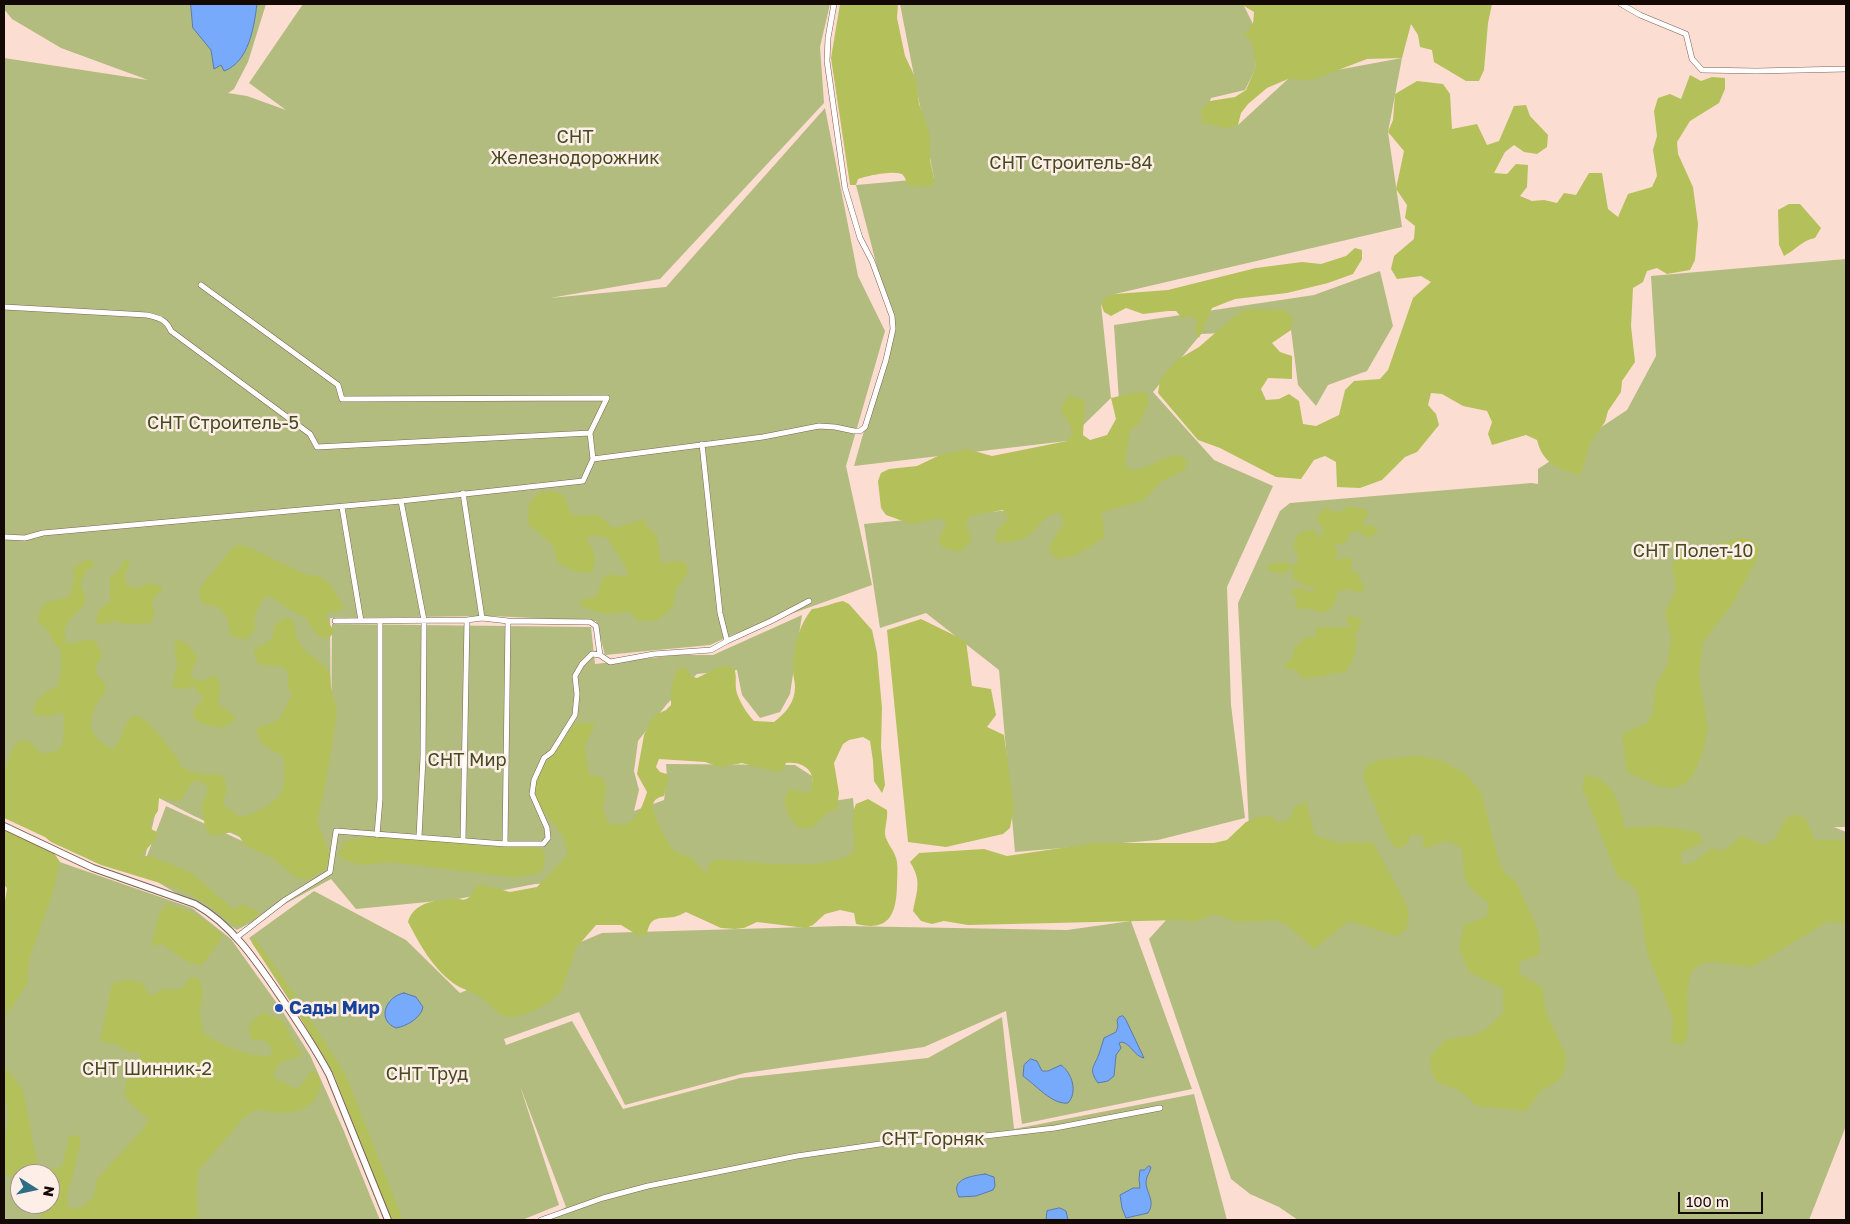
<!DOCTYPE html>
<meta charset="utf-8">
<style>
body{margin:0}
#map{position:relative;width:1850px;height:1224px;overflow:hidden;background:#fcddd1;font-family:"Golos Text",sans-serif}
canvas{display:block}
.frame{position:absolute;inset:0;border:5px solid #150905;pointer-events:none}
.north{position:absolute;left:10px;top:1164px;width:50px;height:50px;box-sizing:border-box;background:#feeee8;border:1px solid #a1928d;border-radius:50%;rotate:100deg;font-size:14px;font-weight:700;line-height:20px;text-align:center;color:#150905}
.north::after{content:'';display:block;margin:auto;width:18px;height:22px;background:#2f6f83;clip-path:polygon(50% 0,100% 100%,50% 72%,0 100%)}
.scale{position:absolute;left:1678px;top:1192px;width:85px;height:22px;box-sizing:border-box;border:2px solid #150905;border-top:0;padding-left:6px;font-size:15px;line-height:18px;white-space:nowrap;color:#150905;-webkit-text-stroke:4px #feeee8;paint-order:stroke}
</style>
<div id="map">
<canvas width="1850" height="1224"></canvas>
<div class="frame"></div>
<div class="north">N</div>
<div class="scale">100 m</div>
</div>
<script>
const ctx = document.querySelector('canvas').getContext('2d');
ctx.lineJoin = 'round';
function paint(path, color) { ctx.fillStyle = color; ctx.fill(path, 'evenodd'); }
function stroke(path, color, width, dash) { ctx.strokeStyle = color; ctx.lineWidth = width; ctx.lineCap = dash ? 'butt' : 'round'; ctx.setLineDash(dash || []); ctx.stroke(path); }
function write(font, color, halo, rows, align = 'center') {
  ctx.font = font + ' "Golos Text",sans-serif'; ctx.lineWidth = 5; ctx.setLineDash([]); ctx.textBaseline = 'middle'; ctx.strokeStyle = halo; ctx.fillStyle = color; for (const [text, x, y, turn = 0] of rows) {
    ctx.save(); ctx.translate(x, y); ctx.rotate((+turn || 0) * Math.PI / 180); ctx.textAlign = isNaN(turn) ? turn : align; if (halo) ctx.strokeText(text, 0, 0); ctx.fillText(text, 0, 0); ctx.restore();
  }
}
const green = new Path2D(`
 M4 4H266L248 62 234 89 228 93 247 96 286 110 249 83 303 4H830L820 47 824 103 660 279 550 298 666 287 825 108 858 276 885 331 846 466 872 585 732 635 710 645 605 655 596 621 491 616 330 618 331 751 332 624 591 627 595 664 677 655H713L802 615 790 694 780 712 760 718 742 695 737 670 697 674 667 704 638 741 634 771 639 790 634 811 664 800 667 777 666 764 795 765 812 776 813 804 853 798 859 867 535 884 458 899 356 909 331 879 237 930 141 872 4 812V58L148 80 61 48 12 19 4 9ZM159 798 194 816 296 863 297 866 166 806 143 866Z
 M900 4H1245L1244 6 1253 24 1256 68 1245 90 1211 98 1203 123 1238 125 1288 79 1402 58 1388 132 1402 227 1115 294 1101 304 1111 398 1067 441 854 466 893 329 856 185 934 178Z
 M1846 259V827H1834L1846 832V1126L1809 1220H1298L1279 1207 1250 1194 1231 1179 1149 939 1249 828 1238 603 1280 511 1290 503 1532 483 1538 484V469L1627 410 1656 356 1651 276Z
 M1380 271 1393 326 1367 371 1328 385 1316 406 1298 385 1291 330 1201 334 1153 392 1214 460 1273 486 1227 587 1231 705 1245 818 1158 840 1015 852 999 670 926 613 880 628 864 524 1000 511 1102 512 1123 462 1114 325 1314 295Z
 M54 860 192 908 231 939 281 1009 310 1055 343 1129 380 1220H4V1002ZM20 1174H50V1204H20Z
 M314 891 406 940 460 993 602 933 843 926 1067 930 1131 921 1192 1089 1022 1124 1006 1011 924 1047 745 1073 625 1105 579 1012 504 1039 506 1045 572 1021 623 1109 740 1078 928 1058 1002 1017 1014 1129 1194 1094 1227 1220H545L566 1207 520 1086 559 1205 522 1220H396L335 1071 249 938Z`);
const forest = new Path2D(`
 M840 4H898L897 18 905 56 916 79 919 104 930 134V160L934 178 933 185 926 187 908 186C907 183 905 177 903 175 897 169 865 176 858 179L856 185H850L831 58Z
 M1244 4H1492L1488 23 1484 70 1479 81H1466L1434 62 1432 50 1420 47 1418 35 1411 24 1402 58 1367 59 1312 80 1288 79 1267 88 1248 104 1241 113 1238 125 1226 128 1202 123 1201 110 1210 101 1235 97 1246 90 1256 67 1252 43 1244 34 1253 24 1254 12 1244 6Z
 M1690 75 1701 81 1712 77 1725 78V89L1719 103 1690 121 1677 142 1678 154 1693 187 1698 224 1695 260 1690 270 1667 274 1657 268 1647 271 1643 282 1633 288 1631 326 1635 362 1622 381 1621 392 1608 411 1605 422 1591 442 1580 475C1558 469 1543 464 1537 440L1526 435 1492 445 1488 434 1492 422 1487 411 1463 406 1442 394 1431 393 1428 405 1436 414 1439 425 1417 452 1405 457 1382 480 1360 488 1337 487 1336 462 1325 456 1314 460 1301 479 1276 477 1220 448 1198 440 1158 393 1160 380 1177 360 1199 347 1237 314 1248 309 1284 310 1293 318 1291 330 1272 343 1280 352 1292 356V379L1268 378 1261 389 1266 400 1279 399 1289 394 1299 401 1303 424 1316 426 1339 415 1345 390 1354 381 1380 379 1388 370 1413 298 1431 282 1421 276 1397 279 1391 269 1394 256 1414 239 1415 226 1405 218 1407 205 1396 189 1404 151 1388 132 1393 120 1395 94 1417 81 1443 84 1450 94 1452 129 1477 124 1487 145 1499 141 1514 106 1526 105 1530 116 1548 135 1547 147 1537 154 1524 152 1514 145 1505 152 1494 173 1507 174 1516 164 1528 165 1527 187 1520 196 1532 201 1544 200 1557 203 1564 193 1576 195 1589 173H1602L1608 209 1618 217 1628 194 1652 187 1657 176 1653 150 1657 136 1654 111 1658 98 1670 94 1681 99Z
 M1789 204H1800L1821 228 1815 238C1801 241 1797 249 1784 256L1779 245 1778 210Z
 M1355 248 1362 250V259L1353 274 1328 283 1287 293 1235 299 1212 308 1199 338 1195 329 1197 320 1190 316 1182 318 1176 311H1168L1143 314 1126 308 1111 316 1104 312 1101 304 1106 297 1115 294 1168 290 1256 268 1302 262 1321 264 1346 256Z
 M1137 392 1146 393 1149 402 1138 426 1130 429 1125 464 1131 470C1149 470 1163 454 1181 455L1187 461 1185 470 1162 481 1143 501 1102 512 1104 538 1076 555 1060 559 1052 556 1049 547 1063 524 1062 515 1055 513C1044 517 1039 526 1030 534 1023 542 1005 543 995 542L996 532 1008 518 1003 510 970 516 966 524 972 540 961 552 943 548 938 541 946 524 941 518 911 524 886 515 881 508 878 481 881 473 889 469 917 466 940 455 967 449 992 456 1067 441 1072 433 1070 424 1060 410 1069 395 1085 401 1083 435 1090 440 1107 435 1116 419 1111 398Z
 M552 491 564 495 571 515H598L613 528 645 519 646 526 657 535 661 563 681 561 686 564 688 572 675 592 674 606 656 621H639L628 611C610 616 596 614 579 604L583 599 596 597 603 578 610 574 623 577 629 573 607 538 593 535 586 539C595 551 597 558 592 573L577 572 558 563 552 544 528 524 529 503 539 493Z
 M1352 506 1355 508H1364L1368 512 1367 517 1364 520V525C1371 525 1375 525 1378 532L1375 534 1365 539 1364 534C1359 531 1355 531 1350 533L1347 542 1334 545 1338 552 1336 560 1349 557 1352 560 1351 571 1358 574 1365 589 1359 593 1349 589 1337 592C1337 600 1332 613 1322 612 1317 612 1314 609 1309 609 1302 609 1300 611 1295 605L1297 598 1291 594 1292 589 1304 588 1307 591H1313L1316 589C1312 586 1306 587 1302 584 1298 581 1297 580 1292 578L1293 568 1281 574 1272 572 1267 568 1269 564 1286 562 1291 566 1297 563C1300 556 1298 554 1293 549 1295 535 1300 529 1314 530L1319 538 1323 532 1321 525 1316 519 1323 509 1329 508 1331 511 1341 512 1345 508Z
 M1740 538 1752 540 1759 549 1756 561 1733 603 1703 642 1699 678 1708 727 1703 752 1693 775 1685 784 1674 788 1661 787 1627 772 1622 734 1647 723 1653 712 1655 687 1668 663 1671 637 1665 612 1676 589 1672 564 1680 553 1691 547 1703 548Z
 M236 545 246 546 303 573 323 578 333 588 344 608 339 611 328 612 325 617 334 631 331 636 325 639 315 633 306 618 285 607 270 596 263 598 255 615V629L248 639 237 638 230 635C230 626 227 612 217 607 214 605 208 605 205 605 191 589 207 581 214 570 221 561 228 553 236 545Z
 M86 560 93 561 95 567 88 568C80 582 79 584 86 599L84 605 70 619 64 631 67 644 89 639 96 642 102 655C99 662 95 665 95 673L105 683 106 690C90 713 80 732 112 749 125 740 120 722 136 715 153 723 166 745 179 759V765C189 773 208 776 220 774L225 779 227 793 224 799 223 805 240 817C253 814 275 805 281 792 286 781 285 767 283 756 271 749 253 743 258 727 284 722 281 716 292 694L288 688V672L282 667 258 664 253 650 272 639 275 624 287 617 294 621 296 636 303 649 327 668 330 674 331 687 337 714 325 788 318 817V824L331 857 325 869 308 880 295 877 273 858 246 846 238 835 232 832 214 836 208 834 205 827 201 805 208 791 205 784 199 781 192 782 181 800 175 801 159 798 158 811 150 822 151 829 157 832V838L143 853 138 855 153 857 192 873 234 910 241 904 257 911 259 915 241 926 233 925 206 903 176 888 101 865 51 842 45 837 4 818V770L14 746 20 741 28 740 38 750 45 754 58 750 63 744 64 715 58 713C50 717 41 718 33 713 35 697 45 692 58 686L61 671V649L55 645 49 632 38 622C39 600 51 601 69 597L74 582 73 568Z
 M124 560 130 561 124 577 128 586 138 588 149 583 160 586 163 590 154 597 152 603 155 613 151 623 126 624 115 621 100 625 96 622 99 609 110 602V578L119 570Z
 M843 601 849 604 872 630 877 653 882 708 881 747 885 785 882 793 874 781 873 761 870 741 863 737 849 740 843 744 834 763 839 793 837 809C833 811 826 813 823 817 811 829 815 828 798 828 789 815 778 803 790 789L809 793C819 774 806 761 786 763L783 770 776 772 742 763 720 767 705 762 659 759 656 767 660 772 667 774 668 781 664 796C659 797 654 799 653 805 651 812 668 845 674 850 679 855 689 855 694 860 700 865 700 870 709 872L708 866 712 861 718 859C752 862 825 872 853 853 857 837 849 819 856 804L868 799 887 810C888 818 885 826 885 834 886 843 896 852 897 862 898 870 897 878 897 886 896 915 889 932 856 924L854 913 840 910 825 914 813 925 806 928 757 922 744 928 735 929 721 928 686 912C682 914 678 916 674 917 660 919 650 915 647 934L639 936 621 925H596L576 948 561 992C551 1003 518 1022 504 1016 494 1012 489 1002 480 997 472 991 461 989 453 983 432 967 420 945 408 922 413 902 438 899 457 899 461 899 464 901 468 898 472 896 474 890 476 885H483L510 892 537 887 567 856C573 828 525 813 538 777 543 764 554 754 562 743 567 737 570 729 574 723H595L585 747 589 775 599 776 604 779 606 787 603 809 608 823C633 830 640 814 647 792L637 774 644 735 653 716 666 710 671 705C671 692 671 678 680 667L687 669 690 676 697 678 721 666 734 668C737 676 735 681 736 689 737 698 747 714 754 721L774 722C786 713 795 702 795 687 795 681 793 676 793 671 794 648 797 628 812 609 823 608 831 603 843 601Z
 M1348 616 1361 619 1362 624 1358 626 1360 629 1356 632C1357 646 1355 663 1344 673 1329 672 1316 679 1301 678L1296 669 1289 670 1285 667 1286 662 1292 659 1295 645 1300 644 1304 638 1316 636 1315 630 1319 627H1349L1351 625 1348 624 1346 619Z
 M921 619 966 641 972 686 991 689 996 715 987 727 1004 735 1014 807 1010 828 1003 834 946 847 908 842 887 630Z
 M175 640C187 641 191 647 197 657 196 665 190 670 191 678 199 681 205 683 212 676L217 677 220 687 218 704 233 714 235 719 231 723 222 728C211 725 201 726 193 717V711L204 697 200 695 194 686 184 689 173 688 174 675 178 662 175 657Z
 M1418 756 1442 761 1465 773 1481 792 1499 862 1506 874 1516 882 1538 929 1540 954 1519 962 1520 974 1542 987 1546 1012 1566 1055V1067L1560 1079 1539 1093 1526 1111 1477 1106 1459 1090 1437 1082 1431 1070 1430 1057 1446 1039C1477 1036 1481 1035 1503 1013V989L1469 972 1459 949 1464 925 1487 916 1488 903 1470 888 1464 876 1463 852 1458 845 1446 841 1423 849V836L1411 834 1407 844 1397 849 1389 840 1363 778 1366 766 1378 760Z
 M1585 775C1615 779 1619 803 1625 828L1662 826 1698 832 1703 842 1681 853 1682 865 1693 862 1711 849 1724 850 1742 836 1764 845 1775 839 1786 818 1797 814 1807 820 1815 840H1846V924L1827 922 1752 967 1714 962 1701 964 1691 971 1687 995 1688 1033 1684 1044 1671 1043 1673 1018 1647 953 1638 892 1630 883 1618 878 1582 787Z
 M1306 802 1315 835 1338 843 1373 842 1407 906 1409 917 1406 930 1396 936 1349 921 1314 949 1287 925 1276 920 1237 922 1215 914 1193 922 1181 920 968 925 944 921 932 924 921 921 913 911C917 890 922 881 910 862L919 853 984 849 1007 856 1095 843H1214L1227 840 1246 822 1258 817 1270 816 1279 823 1290 819 1295 807Z
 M4 830 54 853 60 862 53 892 29 960 27 984 4 1019V907L7 888 4 885Z
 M365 837 439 839 487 847 540 846 545 853 544 867 540 873 517 878 391 862 361 865 341 859 339 852 346 841Z
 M166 904C191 910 202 917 222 935L218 944 201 966 186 961 162 944 151 947 159 914Z
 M255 939 282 976 345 1073 403 1220H391L334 1075 284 990 252 943 253 941Z
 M192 977 200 980C206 998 199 1002 200 1017 201 1023 203 1029 204 1034 227 1047 244 1056 271 1056V1045L261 1040H252L249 1031 250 1023 263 1012 283 1021 302 1056C287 1061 275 1060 274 1078L297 1089C304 1083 307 1075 314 1070 321 1078 322 1084 318 1094 310 1112 290 1114 272 1112 267 1112 261 1109 256 1110 249 1113 240 1120 236 1127L198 1171 197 1201 199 1220H39L40 1218 35 1204H50V1174H20V1178L4 1175V1140L8 1121 7 1104 4 1096V1068L7 1069 23 1090 37 1162 45 1168 59 1169 63 1164 69 1136 78 1135 81 1141 67 1198 68 1207 76 1209 84 1206 94 1196 97 1179 145 1127 148 1119 125 1098 126 1080 141 1074 139 1052H128L118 1045 100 1041 112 984C123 979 133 979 144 984L149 996 164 989H180Z`);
const water = new Path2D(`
 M191 4H257C254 27 249 62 224 71L221 65 214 69 211 50 193 28Z
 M404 993 416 997 423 1007C421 1018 407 1026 396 1028 376 1020 386 996 404 993Z
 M1123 1016 1126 1020 1144 1058C1134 1056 1131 1044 1122 1042L1119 1043 1121 1048 1116 1055 1114 1076 1108 1081 1098 1083C1088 1069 1094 1067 1099 1054 1101 1049 1102 1043 1104 1038L1116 1032 1118 1026 1117 1020 1119 1017Z
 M1031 1059 1037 1061 1042 1071H1048L1061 1065C1072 1073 1078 1092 1068 1103 1052 1105 1036 1085 1023 1076L1024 1065Z
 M1149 1166 1151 1167C1150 1173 1146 1176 1146 1182 1146 1193 1156 1201 1148 1213L1126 1218 1122 1208 1120 1195 1133 1188H1140L1139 1179 1140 1170H1144Z
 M985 1174 994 1177 995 1186 993 1190 976 1196 959 1197C949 1178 973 1176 985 1174Z
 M1060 1208 1066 1211 1068 1220H1046L1047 1211Z`);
const minor = new Path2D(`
 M1621 4 1640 15 1686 34 1692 59 1702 70 1756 71 1846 69
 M4 307 147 315C159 318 166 319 171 331L310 434 317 447 590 433
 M593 459 763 437 819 426 835 427 854 431H860L865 427 886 360 893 329 892 316 872 261 860 238 845 188 827 61 828 38 834 4
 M463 493 482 618
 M401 501 424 620 423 758 419 837
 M342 507 361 621
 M4 537 25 538 43 533 401 501 583 481 593 459 590 433 607 398 342 399 338 385 201 285
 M335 621 467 620 482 618 508 621 590 622 596 626 600 655 610 662 654 654 711 650 727 641 720 613 702 444
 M727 641 771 621 809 601
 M377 835 380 799V621
 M463 840 467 620
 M505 844 508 621
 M237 937 285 900 330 872 336 831 505 844H543L548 838 547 828 532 794 534 780 544 758 552 752 575 715 577 694 575 676 582 664 592 654 600 655
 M541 1220 603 1198 648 1186 797 1156 894 1142 985 1136 1055 1128 1160 1108`);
const tertiary = new Path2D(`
 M4 826 93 868 195 904C231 924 255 959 278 993 296 1019 314 1046 329 1074L388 1220`);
const markers = [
 [279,1008,5,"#1a4fb4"]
];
const parkNames = [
 ["СНТ",575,137],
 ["Железнодорожник",575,158],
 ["СНТ Строитель-84",1071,163],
 ["СНТ Строитель-5",223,423],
 ["СНТ Полет-10",1693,551],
 ["СНТ Мир",467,760],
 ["СНТ Шинник-2",147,1069],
 ["СНТ Труд",427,1074],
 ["СНТ Горняк",933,1139]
];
const transitNames = [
 ["Сады Мир",289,1008]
];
paint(green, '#b3bc7f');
paint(forest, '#b4c059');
paint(water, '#77aafa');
stroke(water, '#5a7ab0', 1);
stroke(minor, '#816154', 6);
stroke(tertiary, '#816154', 8);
stroke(minor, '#fff', 5);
stroke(tertiary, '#fff', 6);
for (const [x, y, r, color] of markers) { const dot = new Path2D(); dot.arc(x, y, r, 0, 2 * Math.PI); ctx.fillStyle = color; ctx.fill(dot); stroke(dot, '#feeee8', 2); }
write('18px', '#44491e', '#feeee8', parkNames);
write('bold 18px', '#164399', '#feeee8', transitNames, 'left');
</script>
